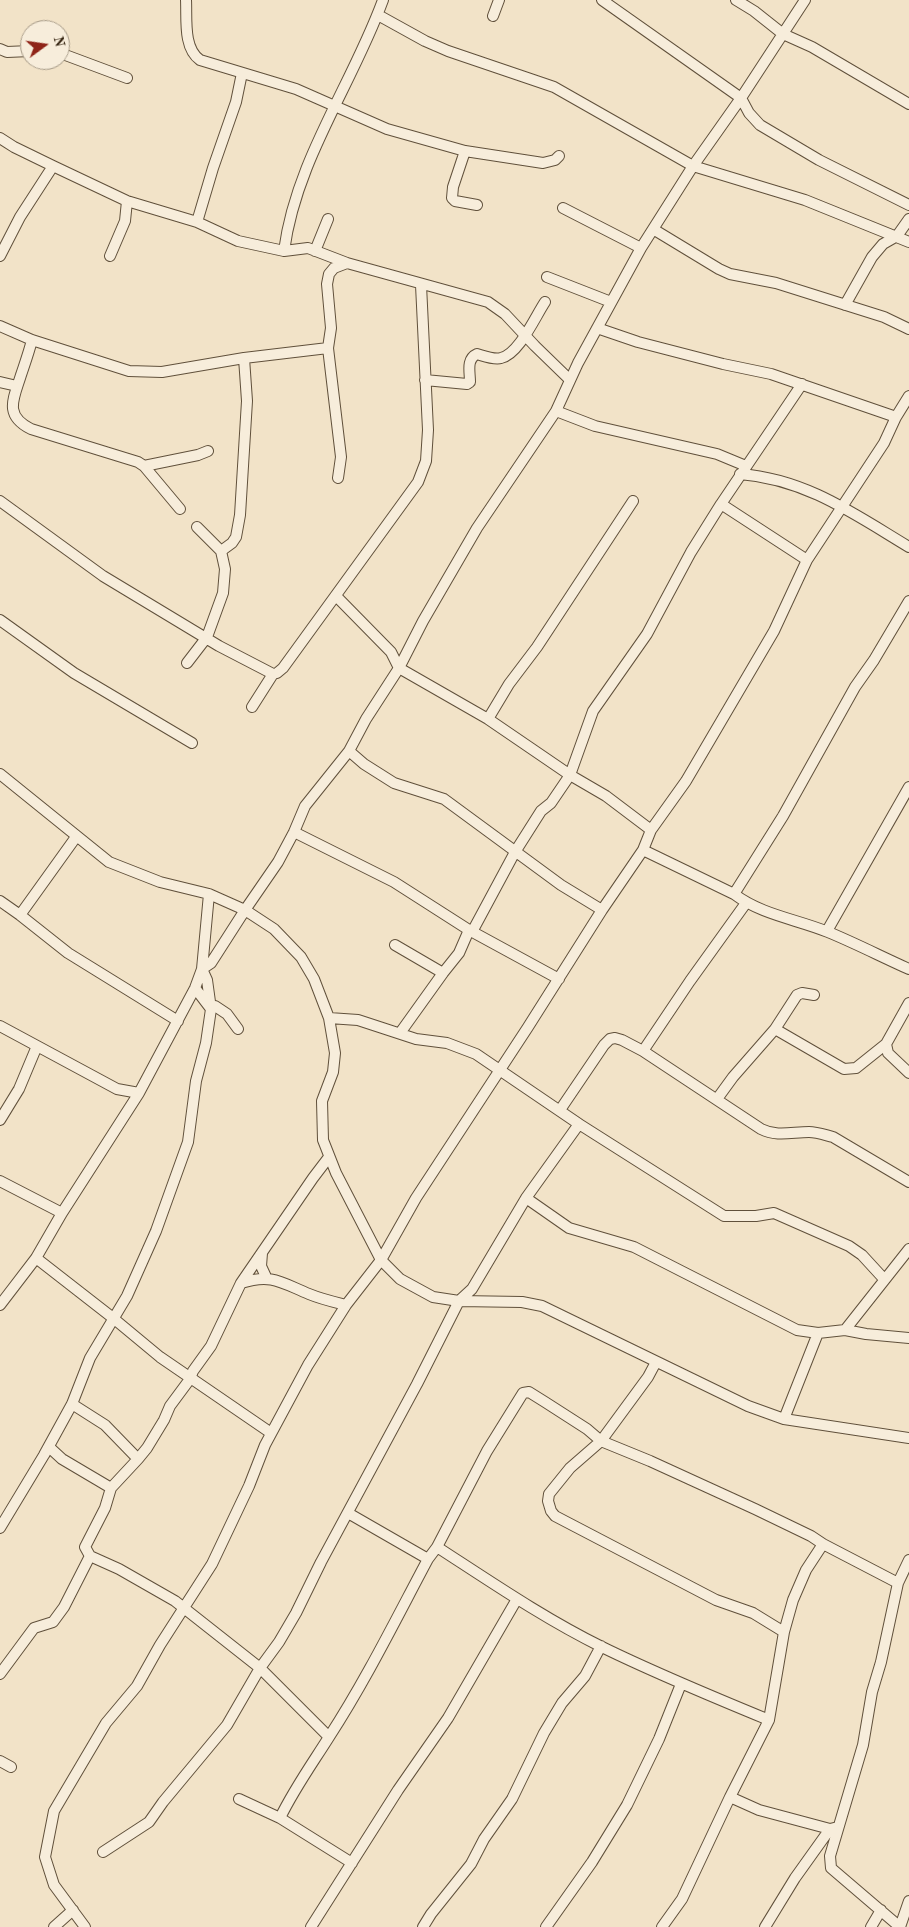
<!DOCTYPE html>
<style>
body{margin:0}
#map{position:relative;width:909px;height:1927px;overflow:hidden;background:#f2e3c8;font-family:"Old Standard TT",serif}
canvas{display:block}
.north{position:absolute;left:20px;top:20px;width:50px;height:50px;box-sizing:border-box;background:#f7eddb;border:1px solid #a79b88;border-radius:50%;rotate:76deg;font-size:14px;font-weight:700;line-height:20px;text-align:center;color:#301f0c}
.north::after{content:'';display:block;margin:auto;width:18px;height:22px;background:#8f2418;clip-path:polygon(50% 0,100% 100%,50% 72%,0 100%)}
</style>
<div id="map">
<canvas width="909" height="1927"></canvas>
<div class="north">N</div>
</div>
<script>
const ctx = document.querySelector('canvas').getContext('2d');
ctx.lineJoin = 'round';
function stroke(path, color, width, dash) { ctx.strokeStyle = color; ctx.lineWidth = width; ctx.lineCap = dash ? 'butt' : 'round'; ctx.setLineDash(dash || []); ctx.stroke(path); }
const minor = new Path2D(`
 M186 0C187 19 183 48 200 60L296 89 387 129 465 151 543 163 555 160 559 156
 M602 0 741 98 749 113 760 125 819 160 909 205
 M736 0 754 11 783 34 812 47 909 104
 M378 15 425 41 448 51 554 87 693 166 805 200 909 242
 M493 16 499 0
 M0 49 7 52 30 51
 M60 53 127 78
 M0 138 14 147 53 166 127 201 197 222 238 241 284 251 308 248 347 263 488 302 505 314 535 346 570 380
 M465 151 453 187 452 198 455 201 477 205
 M563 208 641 248
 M197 222 213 168 236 102 242 73
 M653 229 719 269 730 274 776 283 884 317 909 329
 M284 251C296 160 352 85 383 0
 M315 251 328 219
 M0 256 20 217 53 166
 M110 256 125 221 127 201
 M547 277 611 302
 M845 305 872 257 883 244 897 236 909 219
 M0 326 32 340 129 371 162 372 244 358 328 348
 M597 328 638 342 723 364 771 374 896 417
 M32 340C29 352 25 363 21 375 14 398 3 415 31 429L138 462 144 466 180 509
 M425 380 467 384 470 382C470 372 466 359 477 354 484 356 494 360 501 358 519 354 535 317 545 302
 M0 382 17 386
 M556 411 595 426 717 454 746 466
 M144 466 198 455 208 451
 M740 474C806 479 854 514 909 547
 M338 478 341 457 328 348 331 328 327 284 329 274 334 268 347 263
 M0 501 103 576 219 646 273 674 277 673 283 668 418 482 426 461 428 430 421 285
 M721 504 807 560
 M221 551 232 543 236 537 240 515 247 401 244 358
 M336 596 391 652 399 668 488 719 570 775 606 796 651 830
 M0 620 74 673 192 743
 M187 663 207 637 223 593 225 569 221 551 197 527
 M252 707 273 674
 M488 719 509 684 537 647 633 501
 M349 751 364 764 394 783 444 799 561 885 602 910
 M0 774 109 862 160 882 209 894 245 910 274 929 301 957 314 979 329 1018 335 1053 333 1072 322 1101 323 1140 336 1173 381 1260 400 1279 433 1297 459 1301 522 1302 542 1306 748 1406 784 1419 909 1438
 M294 832 394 882 469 930 559 979
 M643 850 734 894C762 915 796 919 828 932 855 943 882 957 909 969
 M734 894 783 816 855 687 874 660 909 601
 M0 901 20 915 68 953 178 1021
 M20 915 76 837
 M827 931 909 787
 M472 932 515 852 541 811 551 803 570 775 593 711 647 634 691 552 721 504 802 384
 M395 945 443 973
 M195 988 211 1009 215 1006 227 1014 238 1029
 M329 1018 358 1020 416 1039 447 1043 476 1054 579 1124 724 1216H756L774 1213 849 1246 862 1255 884 1279
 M0 1026 117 1089 139 1093
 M775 1029 844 1069 856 1068 886 1044 909 1003
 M400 1033 443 973 459 953 469 930
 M886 1044 888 1053 909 1073
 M643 1051 690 981 746 903
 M717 1099 733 1077 775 1029 797 995 802 993 814 995
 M560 1110 604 1045 610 1039 615 1038 622 1040 643 1051 761 1129C777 1137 792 1132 809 1132 817 1132 825 1135 833 1137L909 1182
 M0 1120 19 1089 37 1046
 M0 1181 62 1213
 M526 1198 569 1228 634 1247 797 1330 818 1333 845 1330 866 1334 909 1338
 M262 1253 261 1266 267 1279
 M36 1258 113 1318 160 1357 271 1433
 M241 1283 313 1178 329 1157
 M0 1305 36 1258 62 1213 139 1093 195 988 202 969 211 963 245 910 278 862 294 832 305 806 349 751 366 719 399 668 423 621 477 528 556 411 578 363 641 248 693 166 741 98 805 0
 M845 1330 909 1249
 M656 1362 648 1377 601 1441 570 1468 549 1494 548 1501 551 1511 555 1516 716 1600 753 1613 784 1632
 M72 1404 105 1425 138 1459 147 1448 164 1420 170 1406 190 1379 193 1371 211 1346 241 1283C272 1273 282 1283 309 1294 321 1299 334 1302 346 1305
 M784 1419 818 1333
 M49 1447 62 1459 111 1488
 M348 1513 428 1559
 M0 1528 44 1455 72 1404 90 1358 127 1296 156 1231 188 1142 196 1081 206 1043 211 1009 207 980 202 969 209 894
 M437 1547C491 1582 545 1619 602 1647 657 1674 713 1697 769 1720
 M90 1556 119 1569 175 1601 260 1668 329 1737
 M0 1674 34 1628 53 1622 64 1607 90 1556 85 1547 105 1508 111 1488 138 1459
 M0 1761 11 1767
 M730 1797 759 1810 830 1829
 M239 1799 280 1818
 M103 1852 149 1822 163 1802 227 1725 260 1668 279 1642 296 1613 321 1562 417 1384 459 1301 472 1289 526 1198 579 1124
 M352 1863 280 1818C294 1789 312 1764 329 1737 366 1680 396 1619 428 1559L437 1547 487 1451 523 1393 529 1392 545 1402 587 1429 601 1441 650 1461 755 1509 811 1536 823 1544 898 1583
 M54 1927 73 1910
 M85 1927 54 1885 45 1857 54 1811 106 1723 137 1686 160 1645 212 1564 249 1486 265 1445 308 1365 346 1305 381 1260 416 1198 528 1027 602 910 643 850 651 830 686 781 774 631 807 560 884 443 896 417 909 396
 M311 1927 398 1790 448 1718 517 1599
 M423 1927 431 1914 471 1864 484 1839 512 1799 544 1733 562 1703 585 1676 601 1646
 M546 1927 592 1862 627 1805 659 1739 681 1684
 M662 1927 682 1899 730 1797 769 1720 784 1632 793 1600 806 1570 823 1544
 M765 1927 795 1878 830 1829 838 1827
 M871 1927 881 1910
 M900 1927 831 1868 830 1856 863 1745 872 1692 881 1662 898 1583 909 1560
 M900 1927 909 1901`);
stroke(minor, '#60503b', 12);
stroke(minor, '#f7eddb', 10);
</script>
